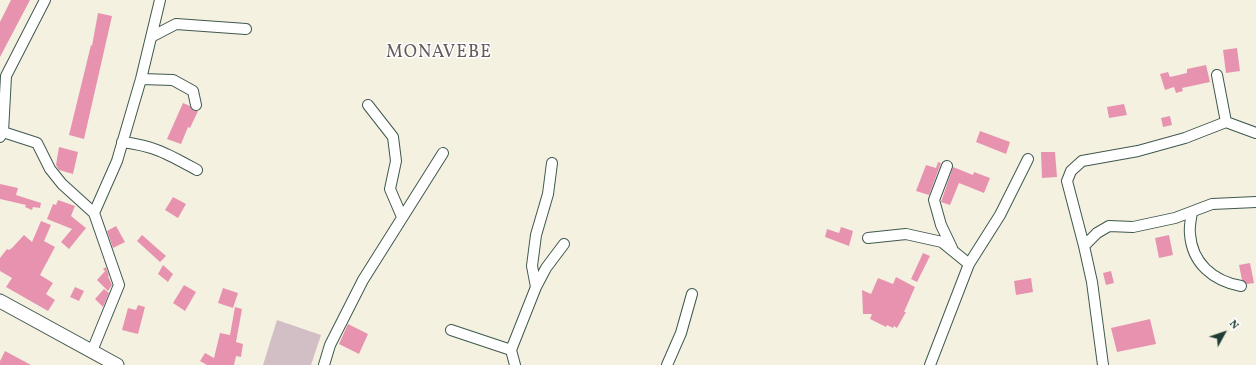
<!DOCTYPE html>
<style>
body{margin:0}
#map{position:relative;width:1256px;height:365px;overflow:hidden;background:#f5f1e1;font-family:Vollkorn,serif}
canvas{display:block}
.north{position:absolute;left:1204px;top:313px;width:40px;height:40px;-webkit-text-stroke:3px #fff;paint-order:stroke;rotate:50deg;font-size:11px;font-weight:700;line-height:16px;text-align:center;color:#1f3d34}
.north::after{content:'';display:block;margin:auto;width:14px;height:18px;background:#1f3d34;clip-path:polygon(50% 0,100% 100%,50% 72%,0 100%)}
</style>
<div id="map">
<canvas width="1256" height="365"></canvas>
<div class="north">N</div>
</div>
<script>
const ctx = document.querySelector('canvas').getContext('2d');
ctx.lineJoin = 'round';
function paint(path, color) { ctx.fillStyle = color; ctx.fill(path, 'evenodd'); }
function stroke(path, color, width, dash) { ctx.strokeStyle = color; ctx.lineWidth = width; ctx.lineCap = dash ? 'butt' : 'round'; ctx.setLineDash(dash || []); ctx.stroke(path); }
function write(font, color, halo, rows, align = 'center') {
  ctx.font = font + ' Vollkorn,serif'; ctx.lineWidth = 3; ctx.setLineDash([]); ctx.textBaseline = 'middle'; ctx.strokeStyle = halo; ctx.fillStyle = color; for (const [text, x, y, turn = 0] of rows) {
    ctx.save(); ctx.translate(x, y); ctx.rotate((+turn || 0) * Math.PI / 180); ctx.textAlign = isNaN(turn) ? turn : align; if (halo) ctx.strokeText(text, 0, 0); ctx.fillText(text, 0, 0); ctx.restore();
  }
}
const industrial = new Path2D(`
 M277 320 321 335 311 365H263Z`);
const building = new Path2D(`
 M11 0H30L0 57V22Z
 M98 13 112 16 84 139 69 135 91 45 92 46Z
 M1237 48 1240 71 1226 73 1223 50Z
 M1206 65 1210 82 1182 88 1183 91 1176 93 1174 87 1165 90 1160 74 1168 72 1170 77 1187 73V69Z
 M183 103 190 106 194 111H198L190 128 188 127 181 144 167 139Z
 M1124 104 1127 115 1109 118 1107 107Z
 M1170 116 1172 125 1163 127 1161 118Z
 M980 131 1010 142 1006 154 976 142Z
 M59 147 78 152 73 174 59 170 56 165Z
 M1041 152H1055L1057 177 1042 178Z
 M938 162 941 163 929 195 916 191 926 165 936 168Z
 M953 167 973 175 974 172 990 178 984 193 959 183 950 205 941 202Z
 M0 184 18 188 16 195 41 203 40 208 33 207 32 210 25 207 26 205 0 199Z
 M173 197 186 204 178 218 165 210Z
 M58 200 75 206 71 216 86 228 69 249 61 242 72 229 47 219 53 204 56 205Z
 M41 221 51 225 44 241 55 247 40 275 53 283 46 294 55 300 48 311 6 287 12 278 0 271V258L7 249 9 250 12 248 24 235 32 242Z
 M116 226 125 242 113 248 107 231Z
 M841 227 853 231 849 246 825 237 827 229 839 233Z
 M142 235 166 256 160 262 137 241Z
 M1169 235 1173 255 1159 258 1155 238Z
 M923 253 930 256 917 282 911 279Z
 M1250 263 1254 283 1247 284 1242 280 1239 265Z
 M163 265 173 274 168 282 158 274Z
 M106 267 109 276H108L112 285 108 291 97 280 105 271 103 269Z
 M1111 271 1114 283 1106 285 1103 273Z
 M896 277 915 287 904 312H906L897 328 894 326 893 328 887 325 886 327 870 319 872 314H863L862 290 871 294 878 278 893 284Z
 M1031 278 1033 292 1016 295 1014 281Z
 M184 285 196 292 185 311 173 303Z
 M75 287 84 291 79 301 70 297Z
 M223 288 238 293 233 308 218 303Z
 M104 289 109 293 103 307 95 299Z
 M138 305 145 307 138 334 122 330 128 308 136 310Z
 M235 307 242 309 236 342 243 344 241 357 236 356 234 365H207L200 361 205 353 214 358 220 333 230 335Z
 M1150 319 1156 344 1117 352 1111 328Z
 M348 324 368 334 359 354 339 344Z
 M5 351 31 365H0V361Z`);
const minor = new Path2D(`
 M153 36 176 24 246 29
 M141 79 173 80 193 91 196 105
 M368 105 393 137 396 161 390 189 402 217
 M1226 122 1256 133
 M3 132 37 143 50 169 62 184 94 213 119 285 92 351
 M0 137 3 132 6 76 45 0
 M122 142C155 146 168 154 197 170
 M552 163 548 194 536 235 532 266 536 287 546 268 564 244
 M947 166 934 200 941 225 952 248
 M1192 212C1191 219 1189 227 1190 234 1192 263 1213 281 1241 286
 M94 213 117 161 141 79 160 0
 M868 238 906 234 942 242 969 264
 M1084 246 1067 181 1071 171 1082 161 1138 151 1185 138 1226 122 1217 75
 M451 330 511 350 515 365
 M511 350 536 287
 M324 365 330 345 363 280 443 153
 M667 365 681 333 692 294
 M930 365 969 264 1000 215 1028 159
 M1103 365 1092 282 1084 246 1097 233 1109 226 1133 227 1175 218 1212 204 1256 202`);
const major = new Path2D(`
 M0 301 117 365`);
const quarterNames = [
 ["MONAVEBE",439,54]
];
paint(industrial, '#d2bec5');
paint(building, '#e793b0');
stroke(minor, '#3f584e', 12);
stroke(major, '#3f584e', 15);
stroke(minor, '#fff', 10);
stroke(major, '#fff', 13);
ctx.letterSpacing = '1px';
write('18px', '#655b5f', '#fff', quarterNames);
ctx.letterSpacing = '0px';
</script>
